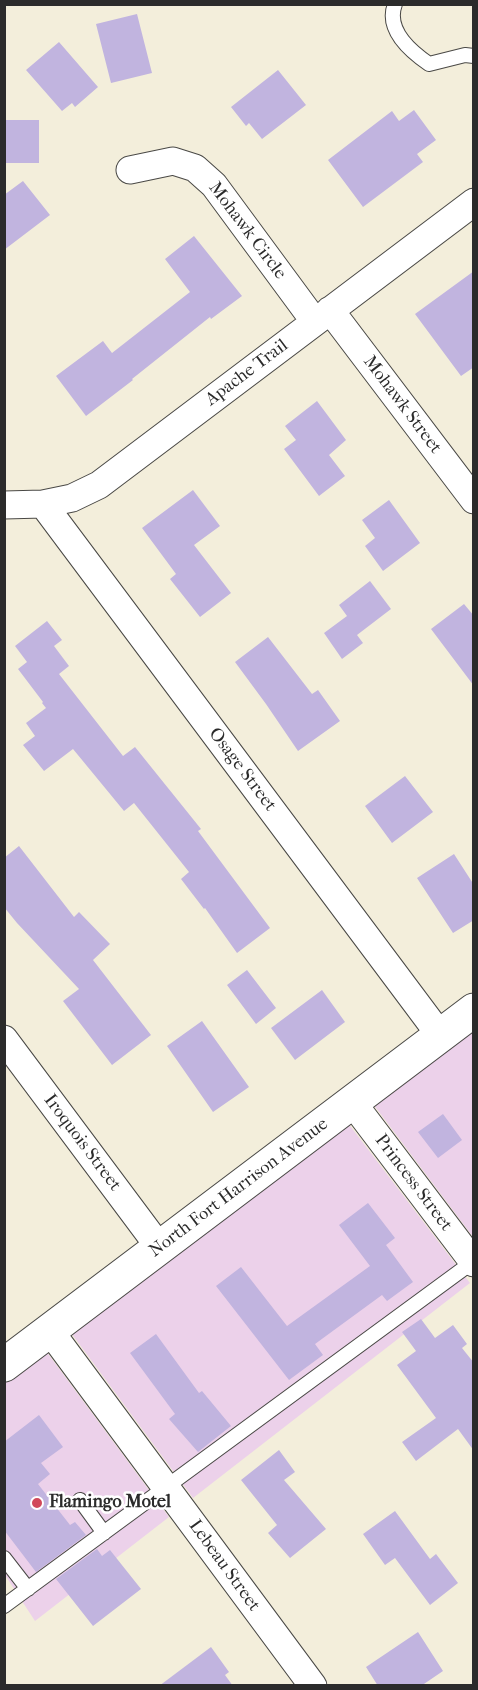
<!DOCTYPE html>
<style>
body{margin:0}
#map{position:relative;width:478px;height:1690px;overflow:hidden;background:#f3eedb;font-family:"IM FELL French Canon",serif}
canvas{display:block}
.frame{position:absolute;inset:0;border:6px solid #2b2b2b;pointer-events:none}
</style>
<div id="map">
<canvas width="478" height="1690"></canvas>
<div class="frame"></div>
</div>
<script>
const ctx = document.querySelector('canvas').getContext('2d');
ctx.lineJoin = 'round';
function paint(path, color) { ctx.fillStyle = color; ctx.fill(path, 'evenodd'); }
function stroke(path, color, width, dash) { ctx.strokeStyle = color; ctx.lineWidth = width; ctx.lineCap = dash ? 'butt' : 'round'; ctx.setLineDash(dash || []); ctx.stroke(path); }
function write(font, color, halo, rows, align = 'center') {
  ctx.font = font + ' "IM FELL French Canon",serif'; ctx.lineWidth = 5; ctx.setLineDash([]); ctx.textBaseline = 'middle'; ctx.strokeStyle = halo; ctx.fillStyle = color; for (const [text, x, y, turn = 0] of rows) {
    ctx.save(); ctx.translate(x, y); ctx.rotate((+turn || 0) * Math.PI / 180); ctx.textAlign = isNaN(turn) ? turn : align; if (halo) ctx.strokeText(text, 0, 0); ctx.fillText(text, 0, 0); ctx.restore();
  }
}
const built = new Path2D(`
 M473 1027V1237L373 1104Z
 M348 1123 470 1283 193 1498 71 1333Z
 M46 1351 169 1517 35 1621 5 1575V1382Z`);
const building = new Path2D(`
 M137 14 152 73 111 83 96 24Z
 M59 42 98 87 75 107 72 103 62 111 26 70Z
 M278 70 306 105 262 139 249 123 246 126 231 107Z
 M414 110 436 140 417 154 423 162 363 207 328 160 392 111 399 121Z
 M4 120H39V163H4Z
 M23 181 50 215 4 250V195Z
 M194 236 242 296 211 319 210 317 132 379 133 380 86 416 56 376 103 341 112 353 190 292 165 259Z
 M474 271V367L461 376 415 314Z
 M317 401 346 440 329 455 345 476 319 496 284 449 296 440 285 426Z
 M193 490 220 526 194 545 231 593 200 617 170 579 176 574 142 528Z
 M389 500 420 543 383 571 365 546 375 538 362 520Z
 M370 581 391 609 357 635 363 643 342 659 324 633 347 616 339 605Z
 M464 604 474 616V686L431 629Z
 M47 621 62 640 54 646 69 666 59 674 123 756 135 747 201 829 198 831 270 928 237 953 205 908 204 909 181 879 189 872 134 803 124 811 73 749 44 771 23 745 35 736 26 723 46 708 42 703 43 702 18 669 27 662 15 646Z
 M268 637 312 694 318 690 340 721 298 751 266 704 235 662Z
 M405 776 433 812 392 843 365 806Z
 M19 846 74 917 79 912 110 944 93 960 151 1035 112 1065 63 1001 79 989 17 923 4 907V858Z
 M454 854 474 885V920L453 933 417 878Z
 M247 970 276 1008 256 1024 227 985Z
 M322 990 345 1022 295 1060 271 1028Z
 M202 1021 249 1087 213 1112 167 1046Z
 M443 1114 462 1140 438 1158 418 1132Z
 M368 1203 395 1238 386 1245 413 1282 387 1301 382 1295 315 1344 323 1355 289 1380 216 1286 241 1267 287 1326 370 1266 339 1225Z
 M421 1319 435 1338 453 1325 467 1344 462 1348 474 1363V1451L458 1429 416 1461 402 1442 436 1418 397 1365 416 1351 402 1332Z
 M156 1334 199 1393 202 1391 231 1426 198 1452 169 1419 175 1414 130 1353Z
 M39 1415 63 1447 41 1463 50 1474 38 1484 70 1525 75 1522 86 1535 36 1572 4 1530V1442Z
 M279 1450 295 1472 284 1480 326 1529 290 1558 268 1533 277 1525 241 1480Z
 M395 1511 430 1559 436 1554 458 1583 430 1605 395 1558 385 1565 363 1534Z
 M97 1549 102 1556 110 1550 141 1589 93 1626 56 1579Z
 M418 1632 443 1671 421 1686H378L366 1667Z
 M211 1647 229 1672 225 1675 233 1686H159Z`);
const service = new Path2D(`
 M395 4C385 30 410 51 429 64L465 55 474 56
 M80 1500 104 1533
 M4 1558 28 1589
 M4 1606 474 1261`);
const minor = new Path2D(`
 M130 170 173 161 195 168 214 185 315 322
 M330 310 474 500
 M43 504 440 1035
 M4 505 43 504 72 498 99 485 474 202
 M4 1039 160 1248
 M352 1102 474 1263
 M50 1331 313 1686`);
const secondary = new Path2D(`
 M4 1365 474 1010`);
const markers = [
 [37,1503,6,"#d1495b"]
];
const streetNames = [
 ["Mohawk Circle",247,231,53],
 ["Apache Trail",247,373,-37],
 ["Mohawk Street",402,405,53],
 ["Osage Street",242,770,53],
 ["Iroquois Street",82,1143,53],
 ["Princess Street",413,1183,53],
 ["North Fort Harrison Avenue",239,1188,-37],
 ["Lebeau Street",224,1566,54]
];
const poiNames = [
 ["Flamingo Motel",49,1503]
];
paint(built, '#ecd1ea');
paint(building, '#c1b4df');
stroke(service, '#494845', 16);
stroke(minor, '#494845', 29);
stroke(secondary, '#494845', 35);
stroke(service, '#fff', 14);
stroke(minor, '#fff', 27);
stroke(secondary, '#fff', 33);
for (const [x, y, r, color] of markers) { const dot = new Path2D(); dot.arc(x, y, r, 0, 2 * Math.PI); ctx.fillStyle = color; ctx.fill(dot); stroke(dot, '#fff', 2); }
write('18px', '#2b2b2b', '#fff', streetNames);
write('bold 18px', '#2b2b2b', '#fff', poiNames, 'left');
</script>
